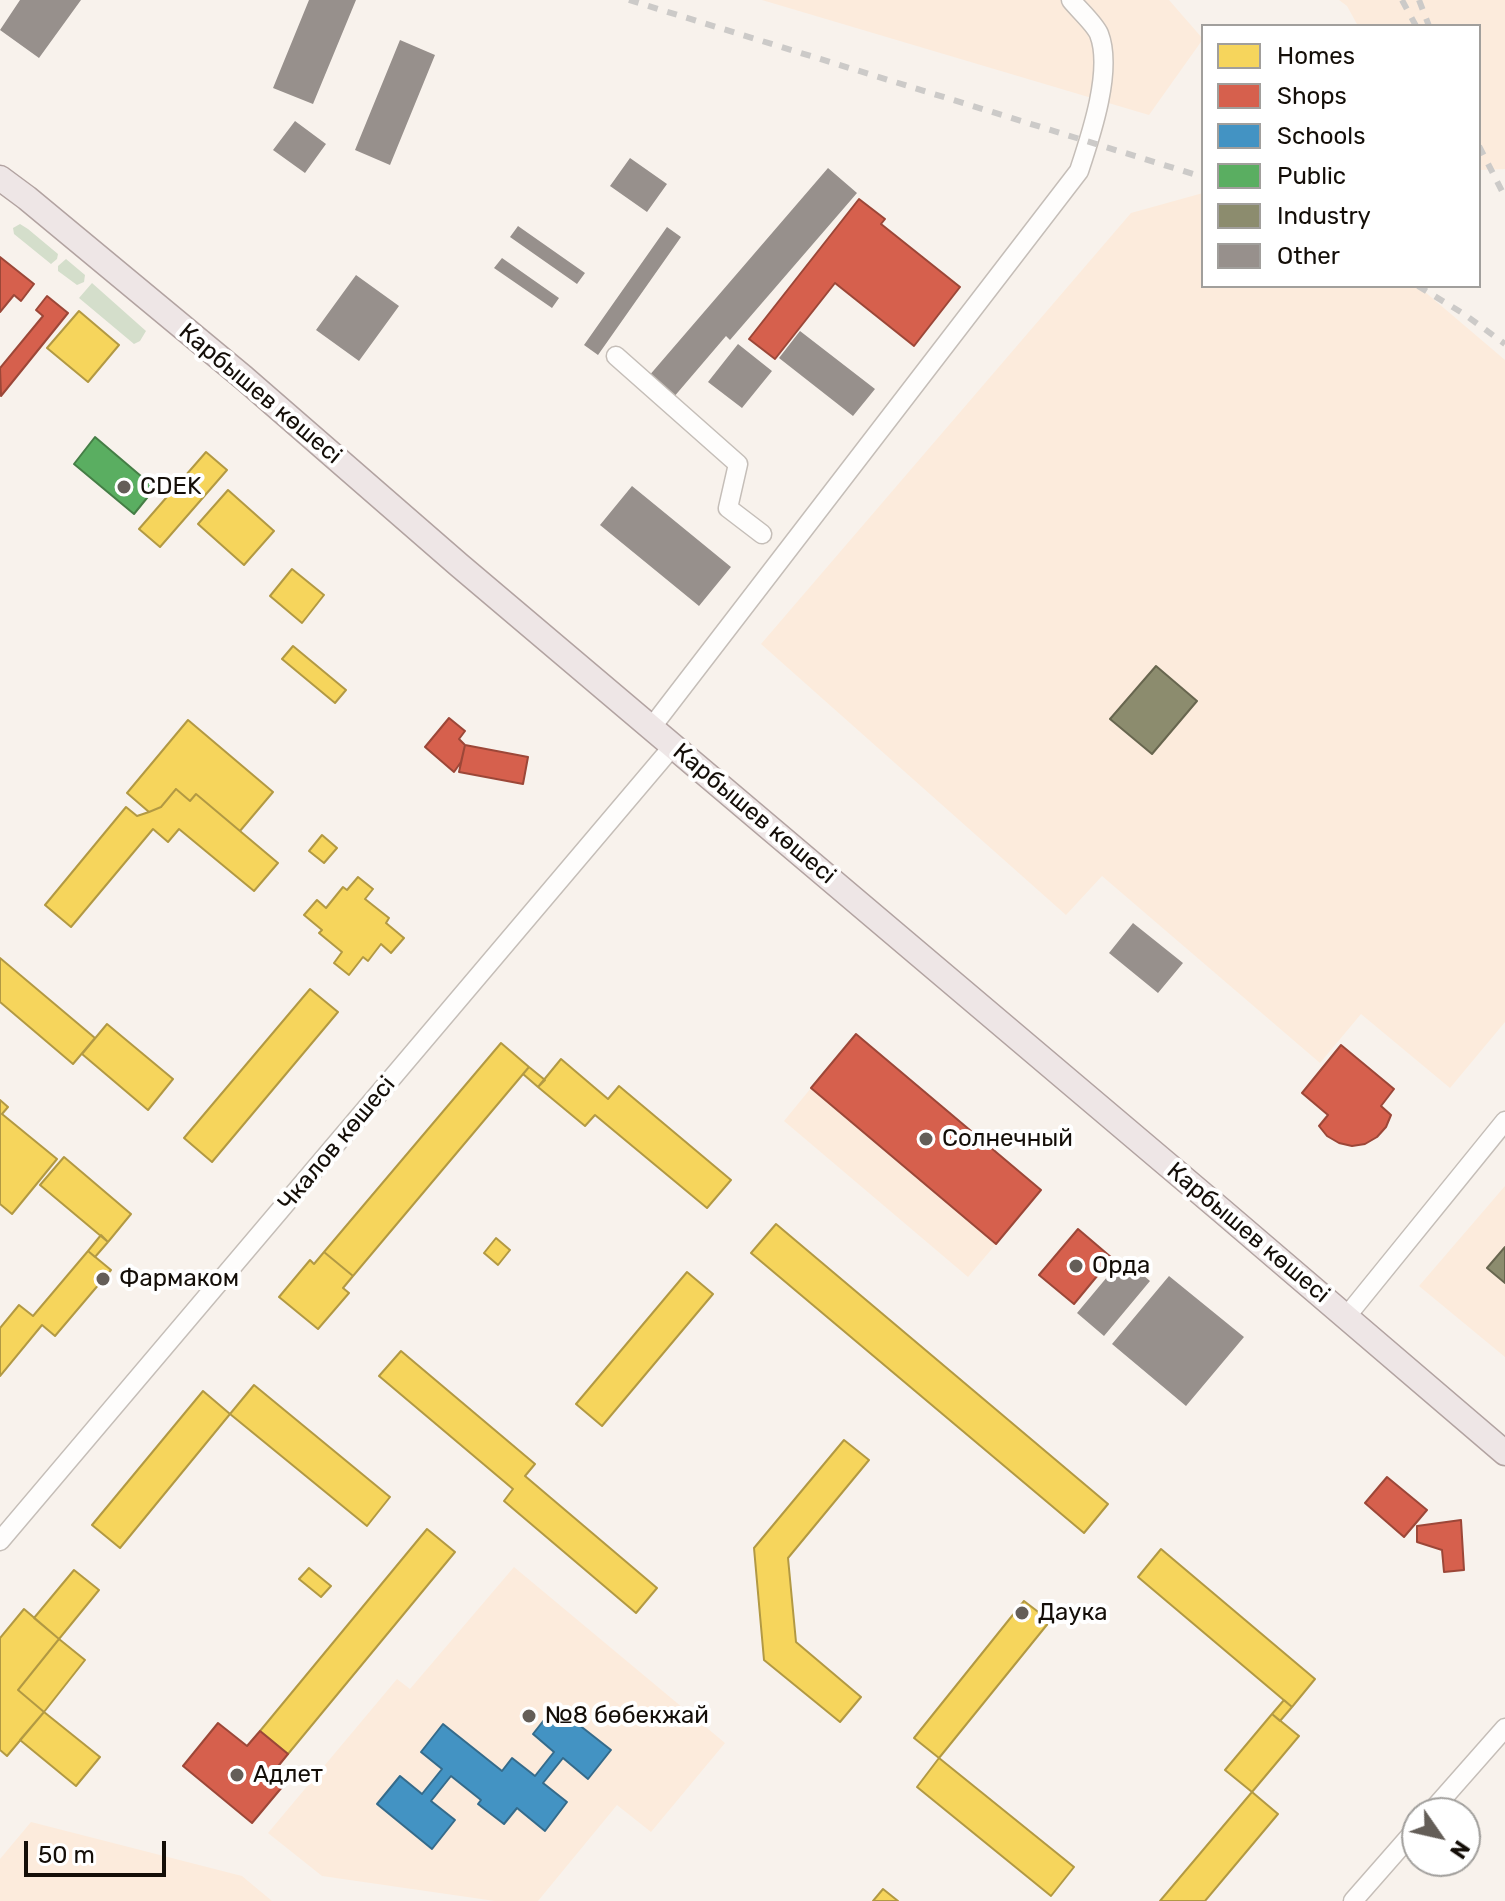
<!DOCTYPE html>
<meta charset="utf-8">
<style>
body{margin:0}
#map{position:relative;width:1505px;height:1901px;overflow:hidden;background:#f8f2ec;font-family:Rubik,sans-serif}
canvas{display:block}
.legend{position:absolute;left:1201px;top:24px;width:280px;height:264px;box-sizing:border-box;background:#fff;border:2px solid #a19f9c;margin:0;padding:10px 14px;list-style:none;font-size:24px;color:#140e08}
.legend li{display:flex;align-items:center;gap:16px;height:40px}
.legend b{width:40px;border:2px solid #a19f9c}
.north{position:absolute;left:1401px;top:1797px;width:80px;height:80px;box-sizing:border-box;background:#fff;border:2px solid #a19f9c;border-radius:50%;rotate:124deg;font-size:22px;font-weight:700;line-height:32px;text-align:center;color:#140e08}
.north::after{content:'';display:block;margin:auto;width:28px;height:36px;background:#645e58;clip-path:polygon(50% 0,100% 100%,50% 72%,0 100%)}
.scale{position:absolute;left:24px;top:1841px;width:142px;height:36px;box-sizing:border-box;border:4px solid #140e08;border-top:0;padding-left:10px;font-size:24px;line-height:28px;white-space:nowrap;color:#140e08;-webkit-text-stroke:6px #fff;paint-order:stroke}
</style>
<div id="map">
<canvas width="1505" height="1901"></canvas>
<ul class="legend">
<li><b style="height:22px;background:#f6d55c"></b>Homes</li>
<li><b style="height:22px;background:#d6604d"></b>Shops</li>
<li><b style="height:22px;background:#4393c3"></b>Schools</li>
<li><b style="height:22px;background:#5aae61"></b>Public</li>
<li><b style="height:22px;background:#8c8c6e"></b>Industry</li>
<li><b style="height:22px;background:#97908c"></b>Other</li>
</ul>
<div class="north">N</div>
<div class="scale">50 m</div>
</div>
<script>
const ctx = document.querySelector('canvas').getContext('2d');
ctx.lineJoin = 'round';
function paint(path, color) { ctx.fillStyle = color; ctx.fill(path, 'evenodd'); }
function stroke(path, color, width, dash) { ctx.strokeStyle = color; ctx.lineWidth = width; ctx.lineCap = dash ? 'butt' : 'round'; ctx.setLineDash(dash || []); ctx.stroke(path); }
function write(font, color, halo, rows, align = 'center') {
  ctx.font = font + ' Rubik,sans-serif'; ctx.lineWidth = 8; ctx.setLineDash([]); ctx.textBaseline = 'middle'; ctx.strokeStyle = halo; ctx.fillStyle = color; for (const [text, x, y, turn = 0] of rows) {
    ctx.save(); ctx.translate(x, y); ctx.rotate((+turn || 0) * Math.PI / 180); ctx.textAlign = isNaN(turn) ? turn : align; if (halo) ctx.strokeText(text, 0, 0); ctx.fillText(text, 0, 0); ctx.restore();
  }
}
const built = new Path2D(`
 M762 0H1169L1203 39 1149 115Z
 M1339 0H1505V169L1479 170V26H1358L1347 6Z
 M1203 193V286H1414L1425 292 1505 360V1022L1450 1088 1361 1014 1320 1063 1102 876 1066 915 761 644 1131 213Z
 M811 1088 996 1244 968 1277 784 1121Z
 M1505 1186V1357L1419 1286Z
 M514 1567 725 1743 651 1832 617 1805 538 1901H495L322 1876 268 1833 397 1679 410 1689Z
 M31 1822 242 1876 272 1901H0V1859Z`);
const green = new Path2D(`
 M20 224 28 229 58 254 57 259 51 264 14 234 13 228Z
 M66 259 85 275 84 282 77 285 58 271V266Z
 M92 283 146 331 140 341 134 344 79 298Z`);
const homes = new Path2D(`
 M79 311 119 345 88 382 47 348Z
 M206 452 227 470 160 547 139 529Z
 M228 490 274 531 244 565 198 524Z
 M292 569 324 595 302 623 270 596Z
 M293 646 346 690 335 703 282 659Z
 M188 720 273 792 240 831 196 794 190 801 176 789 161 807 149 812 127 793Z
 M176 789 190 801 196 794 278 863 254 891 179 829 168 842 153 829 71 927 45 905 126 807 137 816 149 812 161 807Z
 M322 835 337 848 324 863 309 851Z
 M358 877 373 889 365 899 389 918 386 923 404 938 391 953 381 944 368 961 363 957 349 975 334 963 342 952 319 933 322 930 304 915 317 900 326 908 343 887 347 890Z
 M0 958 95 1038 73 1064 0 1002Z
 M310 989 338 1012 212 1162 184 1138Z
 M107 1024 173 1079 148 1110 82 1054Z
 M501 1043 529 1067 353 1276 324 1252Z
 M561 1059 608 1099 619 1086 731 1180 707 1208 595 1115 585 1126 538 1087Z
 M529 1067 545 1080 538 1087 523 1074Z
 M0 1100 8 1107 2 1114 57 1159 12 1214 0 1204Z
 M64 1157 131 1214 108 1242 40 1185Z
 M776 1224 1108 1504 1084 1533 751 1253Z
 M101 1235 108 1242 95 1257 88 1251Z
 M496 1238 510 1250 498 1265 484 1253Z
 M88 1251 111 1270 55 1336 42 1325 0 1376V1328L19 1305 33 1316Z
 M324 1252 353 1276 343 1288 349 1293 318 1329 279 1297 310 1260 314 1264Z
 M687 1272 713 1294 602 1426 576 1404Z
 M401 1351 535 1464 525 1476 657 1588 636 1613 504 1501 513 1489 379 1376Z
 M254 1385 390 1497 367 1526 230 1414Z
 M203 1391 230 1414 120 1548 92 1525Z
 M844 1440 869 1460 788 1558 796 1642 861 1697 840 1722 764 1660 754 1548Z
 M427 1529 455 1552 288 1754 260 1731Z
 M1161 1549 1315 1679 1292 1707 1138 1577Z
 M309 1568 331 1586 321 1597 299 1579Z
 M74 1570 99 1590 59 1639 34 1618Z
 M1024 1601 1050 1621 939 1758 914 1738Z
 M24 1609 59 1639 18 1690 44 1712 7 1756 0 1750V1638Z
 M59 1639 85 1660 44 1712 18 1690Z
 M1284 1700 1292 1707 1280 1721 1272 1714Z
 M44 1712 100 1757 76 1786 20 1740Z
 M1272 1714 1299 1736 1252 1792 1225 1770Z
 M939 1758 1074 1867 1051 1896 917 1787Z
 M1252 1792 1278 1814 1205 1901H1160Z
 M883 1889 898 1901H873Z`);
const shops = new Path2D(`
 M859 199 885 219 881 224 960 287 914 346 835 283 775 359 749 339Z
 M0 257 34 284 21 301 14 295 0 312Z
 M47 296 68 313 1 396 0 368 43 316 36 310Z
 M449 718 465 731 459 739 465 745 461 762 454 772 425 747Z
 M465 745 528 757 523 784 459 772Z
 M856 1034 1041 1190 996 1244 811 1088Z
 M1341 1045 1394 1089 1381 1106 1391 1115 1386 1127 1377 1137 1365 1144 1352 1146 1339 1143 1327 1136 1319 1126 1328 1115 1302 1093Z
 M1078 1229 1112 1258 1074 1304 1039 1275Z
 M1387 1477 1427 1510 1404 1537 1365 1503Z
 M1461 1520 1464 1570 1444 1572 1442 1550 1417 1542V1526Z
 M218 1723 247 1746 260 1731 288 1754 275 1770 288 1780 252 1823 183 1766Z`);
const schools = new Path2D(`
 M555 1706 611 1750 588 1779 563 1758 543 1783 567 1802 545 1831 517 1808 504 1824 478 1804 481 1800 451 1776 431 1801 455 1820 432 1849 377 1804 400 1776 422 1794 442 1769 421 1752 443 1724 502 1771 512 1758 535 1776 554 1752 533 1734Z`);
const public = new Path2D(`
 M95 437 155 488 134 514 74 464Z`);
const industry = new Path2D(`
 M1156 666 1197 701 1152 754 1110 719Z
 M1505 1247V1283L1487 1268Z`);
const building = new Path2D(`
 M20 0H81L39 58 0 30Z
 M309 0H356L313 104 273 88Z
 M400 40 435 55 390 165 355 150Z
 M295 121 326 144 305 173 273 150Z
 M630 158 667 184 647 212 610 186Z
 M828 168 857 193 730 340 726 336 673 398 648 377Z
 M518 226 585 273 577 284 510 237Z
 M667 227 681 237 598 355 584 345Z
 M502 258 559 298 552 308 494 268Z
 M356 275 399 306 359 361 316 330Z
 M800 331 875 389 853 416 779 358Z
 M738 344 772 371 742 408 708 382Z
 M632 486 731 567 699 606 600 525Z
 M1133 923 1183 963 1158 993 1109 953Z
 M1123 1258 1150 1281 1104 1336 1077 1313Z
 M1169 1276 1244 1337 1186 1406 1112 1344Z`);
const minor = new Path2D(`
 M616 356 738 464 728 508 762 534
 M651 728 1079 171C1091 135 1113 70 1099 34 1095 24 1078 9 1071 0
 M1346 1317 1505 1121
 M0 1541 673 746
 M1430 1813 1505 1728
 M1353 1901 1417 1828`);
const major = new Path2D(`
 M0 178 27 198 244 378 459 565 1221 1210 1505 1453`);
const rail = new Path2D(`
 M629 0 1203 177
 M1402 0 1416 26
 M1419 0 1429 26
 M1479 146 1505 197
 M1418 286 1464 314 1505 344`);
const markers = [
 [124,487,8,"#645e58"],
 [926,1139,8,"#645e58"],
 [1076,1266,8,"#645e58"],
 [103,1279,8,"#645e58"],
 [1022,1613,8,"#645e58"],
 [529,1716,8,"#645e58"],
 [237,1775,8,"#645e58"]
];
const streetNames = [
 ["Карбышев көшесі",260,394,40],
 ["Карбышев көшесі",754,814,40],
 ["Чкалов көшесі",337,1144,-50],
 ["Карбышев көшесі",1248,1233,40]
];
const poiNames = [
 ["CDEK",140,487],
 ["Солнечный",942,1139],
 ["Орда",1092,1266],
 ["Фармаком",119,1279],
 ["Даука",1038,1613],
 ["№8 бөбекжай",545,1716],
 ["Адлет",253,1775]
];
paint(built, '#fcebdc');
paint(green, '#d4decb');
paint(homes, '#f6d55c');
stroke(homes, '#b29943', 2);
paint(shops, '#d6604d');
stroke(shops, '#9c4738', 2);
paint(schools, '#4393c3');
stroke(schools, '#356b8b', 2);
paint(public, '#5aae61');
stroke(public, '#457e46', 2);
paint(industry, '#8c8c6e');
stroke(industry, '#68664f', 2);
paint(building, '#97908c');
stroke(minor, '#c5beb8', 21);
stroke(major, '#b2a3a1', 27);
stroke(minor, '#fefdfc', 18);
stroke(major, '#eee6e6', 24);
stroke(rail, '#cccac8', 6, [10, 10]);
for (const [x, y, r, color] of markers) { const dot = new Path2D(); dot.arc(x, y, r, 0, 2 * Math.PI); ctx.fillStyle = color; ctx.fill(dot); stroke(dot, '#fff', 3); }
write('24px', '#140e08', '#fff', streetNames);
write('24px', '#140e08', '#fff', poiNames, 'left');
</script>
